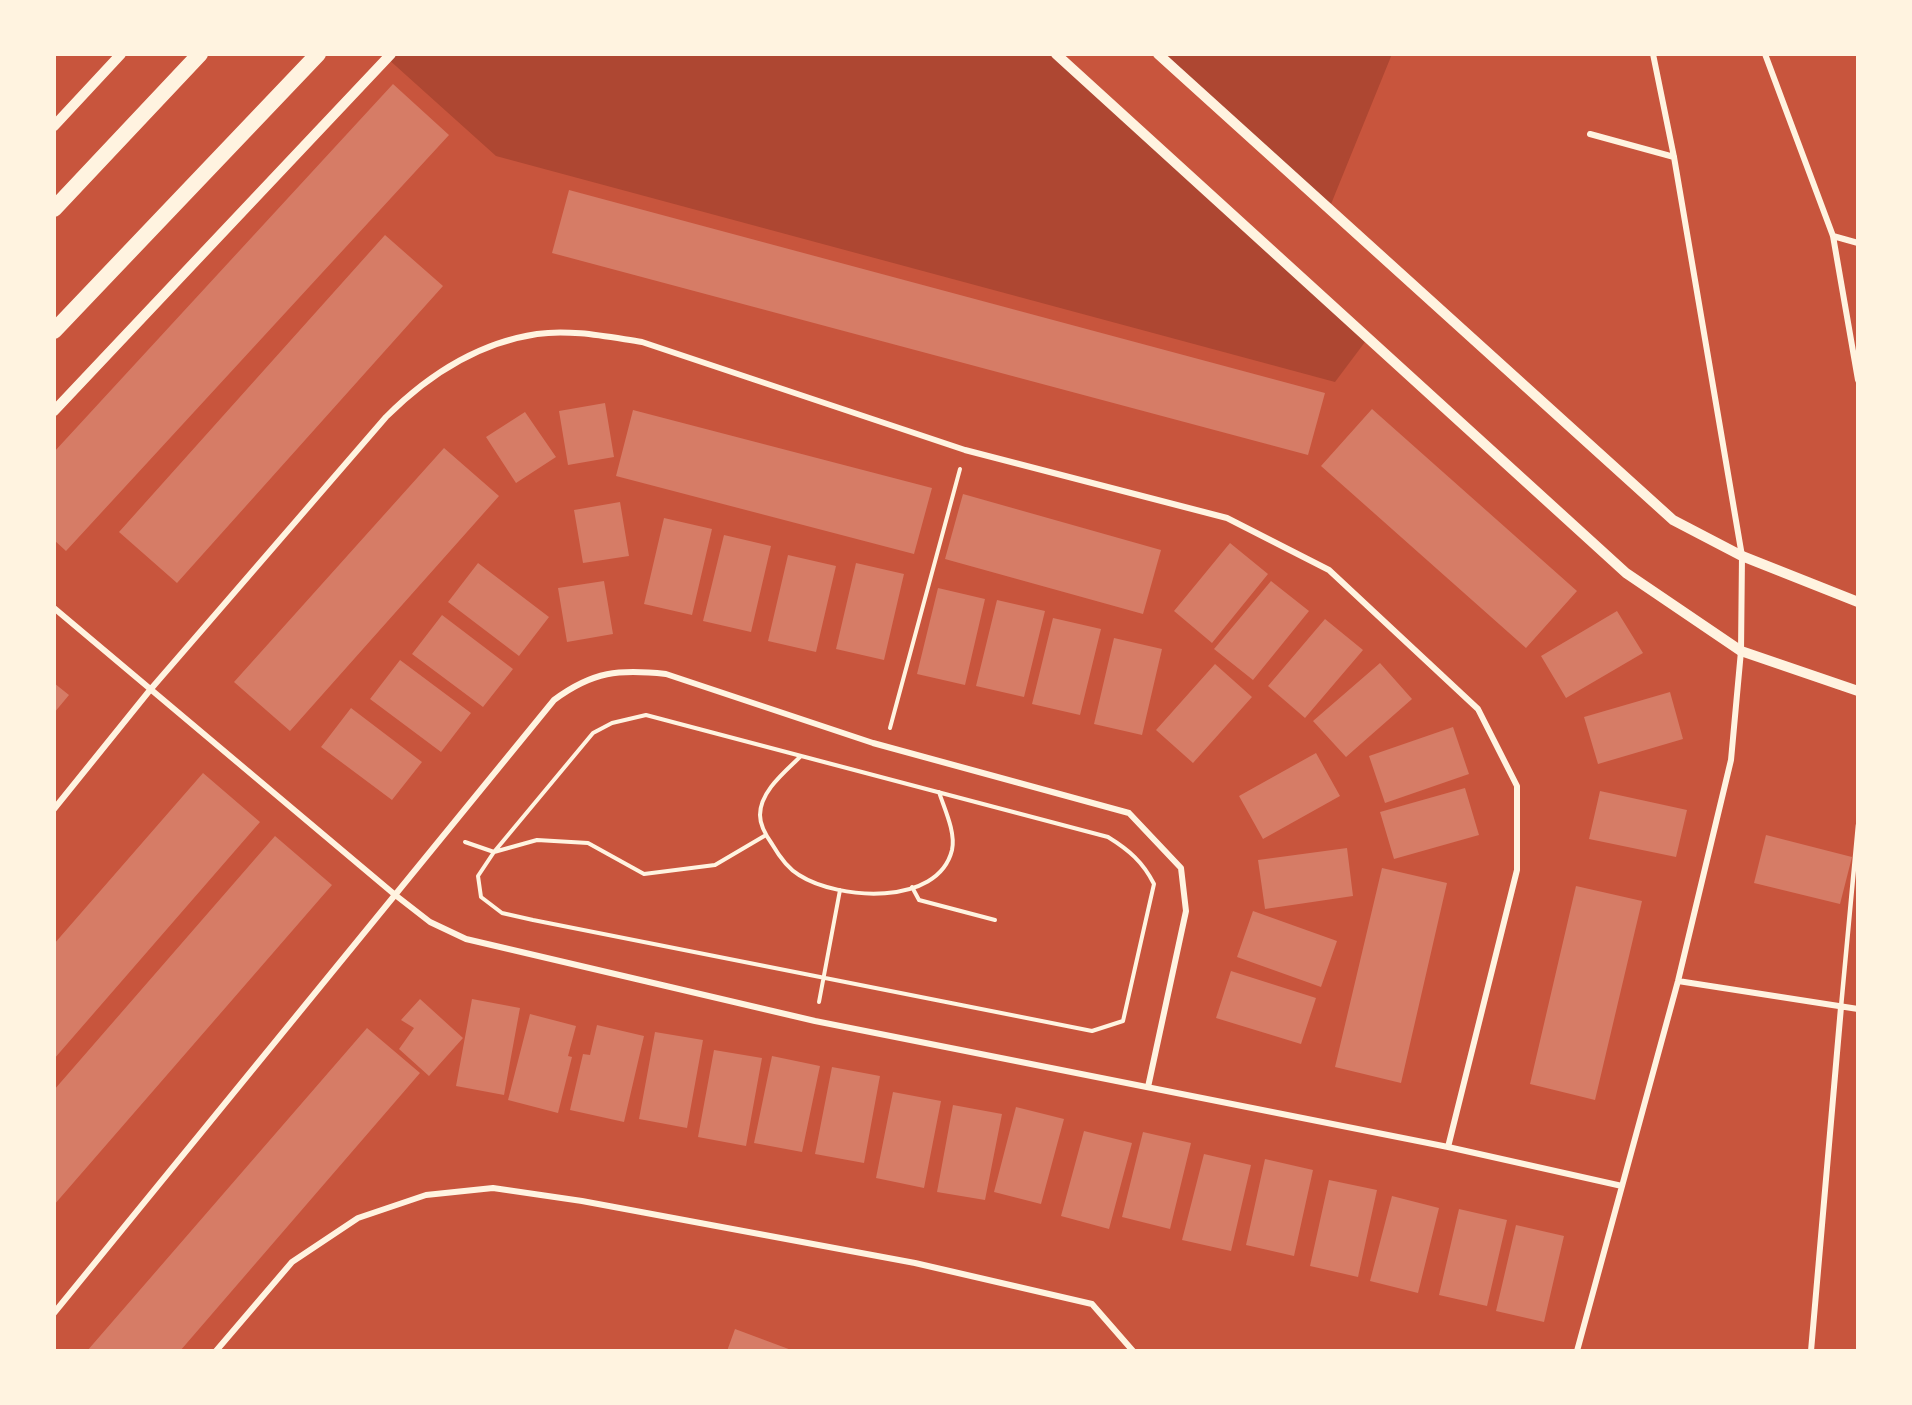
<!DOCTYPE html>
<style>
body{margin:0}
#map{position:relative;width:1912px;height:1405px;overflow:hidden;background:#c8553d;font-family:Commissioner,sans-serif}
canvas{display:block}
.frame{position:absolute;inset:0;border:56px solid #fff3e0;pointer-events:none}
</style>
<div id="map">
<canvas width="1912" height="1405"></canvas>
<div class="frame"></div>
</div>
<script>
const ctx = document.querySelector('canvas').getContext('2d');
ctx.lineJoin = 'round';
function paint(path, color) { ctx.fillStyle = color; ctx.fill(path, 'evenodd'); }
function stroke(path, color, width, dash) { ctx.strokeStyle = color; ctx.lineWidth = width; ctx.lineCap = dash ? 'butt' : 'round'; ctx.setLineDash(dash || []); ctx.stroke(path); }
const green = new Path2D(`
 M391 54H1056L1368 338 1335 382 496 156 387 58Z
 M1158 54H1392L1329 209Z`);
const building = new Path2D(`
 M393 84 449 135 66 551 54 540V452Z
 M569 190 1325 393 1308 455 552 253Z
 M385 235 443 286 177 583 119 532Z
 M605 403 614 457 568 465 559 411Z
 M1372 409 1577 591 1526 648 1321 466Z
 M633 410 932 488 914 554 616 476Z
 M525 412 556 457 516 483 486 437Z
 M444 448 499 496 290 731 234 682Z
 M963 494 1161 550 1143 614 945 559Z
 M620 502 629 556 583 563 574 510Z
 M664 518 712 529 692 615 644 604Z
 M724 535 771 546 751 632 703 621Z
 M1230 543 1268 574 1212 643 1174 611Z
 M788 555 836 566 816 652 768 641Z
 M478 563 549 617 519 656 448 602Z
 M856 563 904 574 884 660 836 649Z
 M604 581 613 634 567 642 558 588Z
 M1271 581 1309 611 1253 680 1214 649Z
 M938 588 985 599 965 685 917 674Z
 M997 600 1045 611 1024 697 976 686Z
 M1617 611 1643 653 1566 698 1541 656Z
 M442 615 513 669 483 707 412 654Z
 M1053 618 1101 629 1080 715 1032 704Z
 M1325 619 1363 650 1305 718 1268 686Z
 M1114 638 1162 649 1142 735 1094 724Z
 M400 660 471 713 441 752 370 699Z
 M1380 663 1412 699 1346 757 1313 721Z
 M1215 664 1252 697 1193 763 1156 730Z
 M54 683 69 695 54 713Z
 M1670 692 1683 739 1598 764 1584 717Z
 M351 708 422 762 392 800 321 747Z
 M1453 727 1469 774 1385 803 1369 756Z
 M1316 753 1340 796 1263 839 1239 796Z
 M203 773 260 822 54 1059V944Z
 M1465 788 1479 835 1394 859 1380 812Z
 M1600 791 1687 810 1676 857 1589 839Z
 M1766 835 1852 857 1840 904 1754 883Z
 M275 836 332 885 54 1205V1090Z
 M1347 848 1353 896 1265 909 1258 860Z
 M1382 868 1447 883 1401 1083 1335 1067Z
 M1576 886 1642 901 1595 1100 1530 1084Z
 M1253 911 1337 941 1321 987 1237 957Z
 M1231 971 1316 998 1301 1044 1216 1018Z
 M420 999 463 1038 429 1076 399 1049 414 1028 401 1020Z
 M472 999 520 1008 504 1095 456 1086Z
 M530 1014 576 1026 568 1056 572 1057 558 1113 508 1100Z
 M597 1025 644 1036 624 1122 570 1110 583 1054 590 1055Z
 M367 1028 420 1073 180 1351H87Z
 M655 1032 703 1040 687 1128 639 1119Z
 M714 1050 762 1058 746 1146 698 1137Z
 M772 1056 820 1066 802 1152 754 1143Z
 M832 1067 880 1076 864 1163 815 1154Z
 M893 1092 941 1101 924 1188 876 1178Z
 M953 1105 1002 1114 985 1200 937 1192Z
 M1016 1107 1064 1119 1041 1204 994 1192Z
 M1084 1131 1132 1143 1109 1229 1061 1216Z
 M1143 1132 1191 1143 1170 1229 1122 1217Z
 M1204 1154 1251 1165 1231 1251 1182 1240Z
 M1265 1159 1313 1170 1294 1256 1246 1245Z
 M1329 1180 1377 1190 1358 1277 1310 1266Z
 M1392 1196 1439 1208 1418 1293 1370 1281Z
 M1459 1209 1507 1220 1487 1306 1439 1295Z
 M1516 1225 1564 1236 1544 1322 1496 1311Z
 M735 1329 794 1351H727Z`);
const path = new Path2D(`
 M646 715 1108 837C1129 850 1143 862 1154 884L1123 1021 1092 1031 533 920 502 913 481 897 478 876 494 852 593 733 612 723Z
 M890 728 960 469
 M801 756C786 771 760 791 760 815 760 825 767 837 772 844 779 856 787 868 799 875 838 900 938 907 952 850 956 832 944 808 939 792
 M465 842 494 852 537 840 588 843 644 874 715 865 766 835
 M912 887 919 900 995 920
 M819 1002 840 890`);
const service = new Path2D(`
 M1841 1007 1858 825`);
const minor = new Path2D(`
 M1765 54 1833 236 1858 380
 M1590 134 1674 157
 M1833 236 1858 243
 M54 608 394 894 430 922 466 939 815 1021 1448 1147 1622 1186
 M54 809 150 690 386 417C428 375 477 343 537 334 571 329 608 337 642 342L965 450 1227 518 1329 570 1478 709 1517 786V870L1448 1147
 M1678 981 1858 1009
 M54 1313 554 700C593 671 619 669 666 674L873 743 1129 813 1181 868 1186 911 1148 1087
 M216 1351 292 1262 358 1218 426 1195 493 1188 582 1201 915 1263 1092 1304 1133 1351
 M1577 1351 1678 981 1731 760 1741 651 1742 556 1674 157 1653 54
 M1811 1351 1841 1007`);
const tertiary = new Path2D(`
 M1056 54 1626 573 1741 651 1858 691
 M1158 54 1673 520 1742 556 1858 602
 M54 126 121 54
 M54 411 391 54`);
const trunk = new Path2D(`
 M54 209 200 54
 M54 331 318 54`);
paint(green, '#ae4732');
paint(building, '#d67c66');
stroke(path, '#fff3e0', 4);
stroke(service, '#fff3e0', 4.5);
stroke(minor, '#fff3e0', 6);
stroke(tertiary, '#fff3e0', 10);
stroke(trunk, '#fff3e0', 16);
</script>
